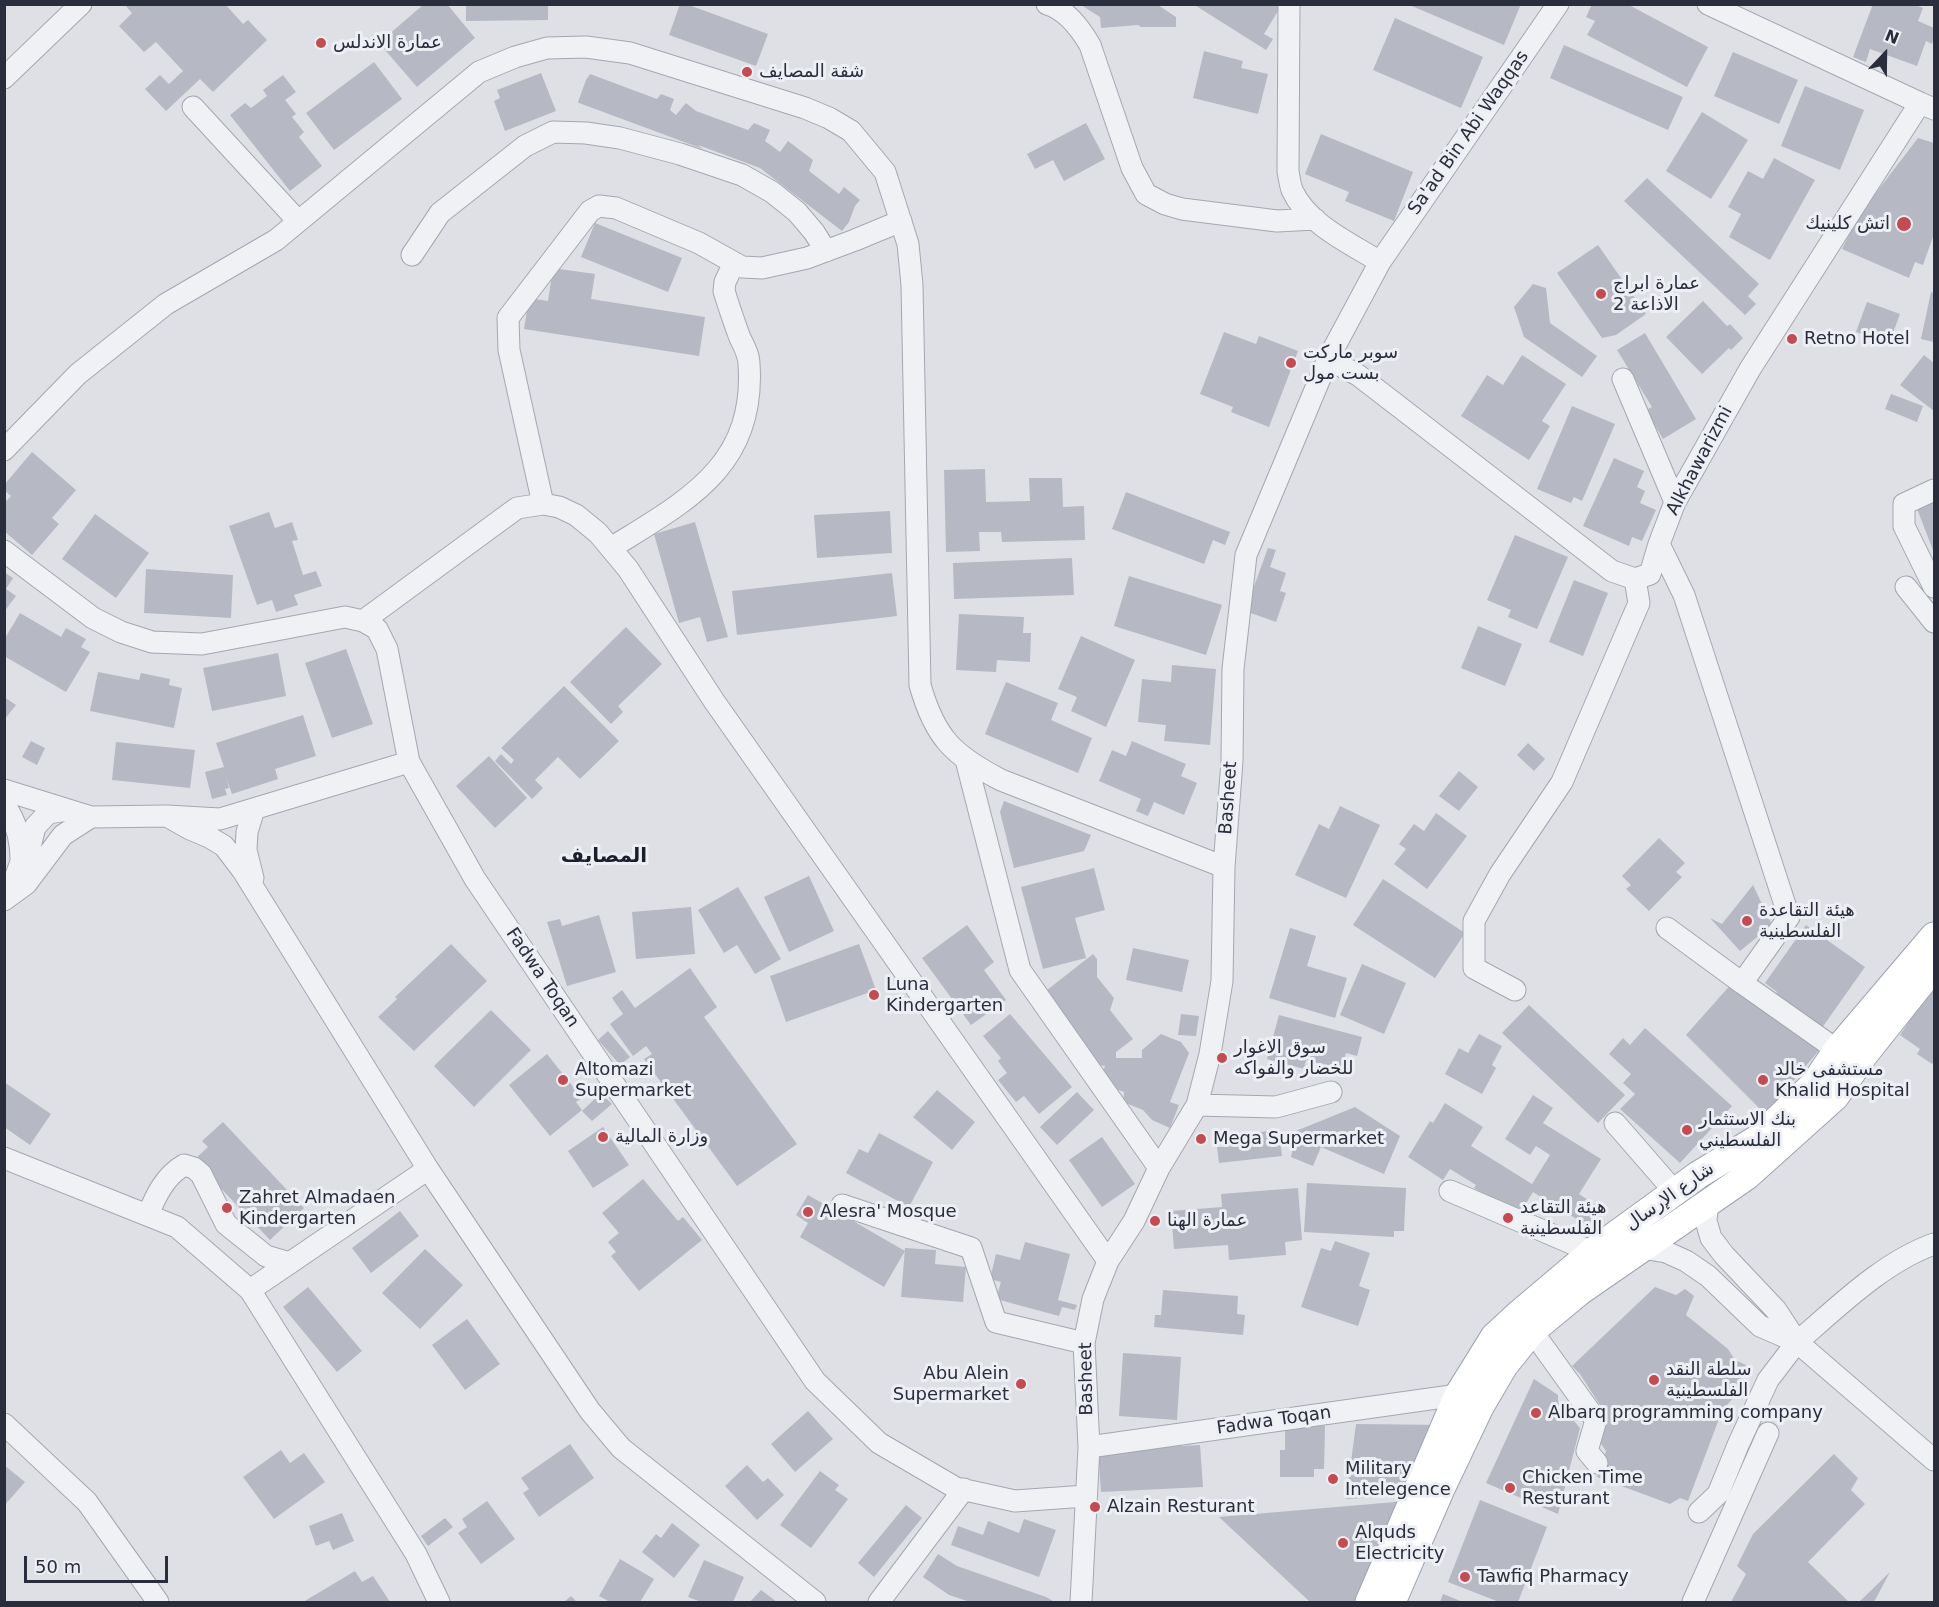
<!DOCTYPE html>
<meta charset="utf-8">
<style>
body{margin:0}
#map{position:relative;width:1939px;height:1607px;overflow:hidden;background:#dee0e6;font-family:"DejaVu Sans",sans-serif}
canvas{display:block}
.frame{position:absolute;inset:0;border:6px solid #292d3c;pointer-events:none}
.north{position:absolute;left:1855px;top:24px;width:60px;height:60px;-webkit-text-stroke:4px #edeff4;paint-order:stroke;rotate:22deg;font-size:16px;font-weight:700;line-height:24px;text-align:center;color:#292d3c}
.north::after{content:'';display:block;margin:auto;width:21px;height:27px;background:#292d3c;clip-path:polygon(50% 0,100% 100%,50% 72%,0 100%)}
.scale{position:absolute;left:24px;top:1556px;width:144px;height:27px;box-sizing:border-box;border:3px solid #292d3c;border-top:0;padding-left:8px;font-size:18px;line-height:21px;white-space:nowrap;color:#292d3c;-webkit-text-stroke:4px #edeff4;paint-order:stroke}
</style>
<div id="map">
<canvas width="1939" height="1607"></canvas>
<div class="frame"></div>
<div class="north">N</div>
<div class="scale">50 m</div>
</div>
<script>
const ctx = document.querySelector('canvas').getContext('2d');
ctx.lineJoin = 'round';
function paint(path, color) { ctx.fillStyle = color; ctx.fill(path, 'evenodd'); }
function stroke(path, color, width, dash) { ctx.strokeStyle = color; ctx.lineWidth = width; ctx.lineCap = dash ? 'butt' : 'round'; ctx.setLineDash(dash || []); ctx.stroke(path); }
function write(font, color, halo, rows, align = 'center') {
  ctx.font = font + ' "DejaVu Sans","Noto Naskh Arabic",sans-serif'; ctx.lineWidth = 6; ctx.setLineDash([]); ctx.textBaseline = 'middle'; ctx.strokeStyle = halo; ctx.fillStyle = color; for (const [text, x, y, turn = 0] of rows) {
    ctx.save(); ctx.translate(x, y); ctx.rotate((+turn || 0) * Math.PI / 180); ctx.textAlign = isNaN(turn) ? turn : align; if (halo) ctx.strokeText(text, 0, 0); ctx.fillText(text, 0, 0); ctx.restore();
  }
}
const building = new Path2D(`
 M124 4H225L243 24 248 20 267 40 213 92 200 79 166 111 145 89 160 75 169 84 183 71 156 42 144 52 119 26 132 13Z
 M424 4H447L475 38 417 87 379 43Z
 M466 4H548V20L466 21Z
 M680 4H686L768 34 756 66 669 35Z
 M1193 4H1278L1281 6 1264 34 1273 39 1266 50Z
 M1407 4H1521L1504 45Z
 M1592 4H1613L1617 6 1618 4H1627L1708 47 1687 87 1587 35 1595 21 1586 17Z
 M1873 4H1913L1923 8 1918 21 1934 28V37L1932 44 1926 41 1917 66 1870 49 1866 62 1853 57Z
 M1081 5H1158L1176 17V27H1141L1138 25 1101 28 1100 17Z
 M1395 18 1483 57 1461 108 1373 70Z
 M1564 45 1683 97 1668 130 1550 78Z
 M1204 51 1243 61 1241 68 1268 74 1258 114 1193 98Z
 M1733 52 1798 80 1779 124 1714 96Z
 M374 62 402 99 334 150 306 113Z
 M541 73 556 111 505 131 494 101 500 98 497 90Z
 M590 74 657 99 661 94 674 99 670 110 676 115 686 103 696 111 748 130 754 123 770 130 765 141 780 152 788 141 813 160 809 171 839 194 844 187 860 200 855 206 849 222 842 231 760 168 698 145 703 149 579 103 578 102 586 80Z
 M283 75 296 92 285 100 296 114 292 117 304 132 299 137 322 166 290 191 230 115 245 103 251 108 267 96 263 90Z
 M1805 86 1864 110 1840 170 1781 146Z
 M1702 112 1748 140 1711 199 1666 171Z
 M1086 123 1105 159 1064 181 1053 160 1035 169 1027 154Z
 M1321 134 1413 172 1394 221 1345 201 1349 192 1305 174Z
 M1918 138 1934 143V234L1923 265 1915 262 1909 278 1842 249 1859 215Z
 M1774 158 1815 180 1770 260 1729 237 1741 214 1728 207 1748 171 1763 179Z
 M1647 178 1759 284 1748 296 1756 304 1745 315 1624 201Z
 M595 223 682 258 668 292 581 257Z
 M1598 245 1646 314 1616 335 1602 338 1557 273Z
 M553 268 595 274 591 299 705 317 699 356 524 329 529 298 548 301Z
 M1533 284 1546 288 1550 323 1597 356 1582 377 1524 337 1514 307Z
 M1931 292 1934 293V342L1921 339Z
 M1703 301 1727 326 1730 324 1743 338 1731 350 1729 348 1702 374 1666 337Z
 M1867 302 1900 314 1889 344 1856 332Z
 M1224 332 1256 344 1259 336 1298 351 1269 427 1231 412 1233 407 1200 394Z
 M1645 333 1696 419 1663 439 1646 410 1652 407 1617 350Z
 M1522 355 1566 384 1542 421 1550 426 1529 460 1461 416 1487 375 1503 385Z
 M1924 355 1934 363V411L1900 385Z
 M1891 394 1923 406 1917 422 1885 409Z
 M1572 406 1615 424 1582 501 1574 497 1571 503 1537 489Z
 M32 452 76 490 52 518 59 524 32 555 4 531V503L11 496 4 490V485Z
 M1614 458 1644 471 1637 487 1645 491 1640 503 1656 510 1642 541 1632 537 1629 546 1583 526Z
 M985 469 986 502 1030 501 1029 478H1062L1063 507 1084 506 1085 540 1002 542 1001 532H979L980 551 946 552 944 470Z
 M1126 492 1230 532 1225 545 1213 540 1204 564 1112 529Z
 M1934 499V553L1916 506Z
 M890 511 892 553 817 558 814 515Z
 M269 512 275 528 292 522 298 540 292 541 303 575 316 571 322 586 294 595 298 605 276 612 272 600 257 605 229 526Z
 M95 514 149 553 116 598 62 559Z
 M695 522 728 637 707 642 700 617 679 623 654 534Z
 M1515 535 1568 557 1537 629 1508 617 1511 610 1487 600Z
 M1268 548 1276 550 1270 567 1286 573 1280 591 1286 593 1276 622 1245 611Z
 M1072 558 1074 595 954 599 953 563Z
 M146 569 233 575 231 618 144 613Z
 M4 572 13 578 6 589 16 596 4 612Z
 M892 573 897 616 737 635 732 591Z
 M1129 576 1222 605 1206 655 1114 626Z
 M1574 580 1608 593 1583 656 1549 642Z
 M20 613 61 637 66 628 86 639 81 647 90 652 66 692 4 656V640Z
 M959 614 1024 617 1023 633H1031L1030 662 997 660 996 672 956 670Z
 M1478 626 1522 644 1505 686 1461 668Z
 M626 627 662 664 618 706 623 712 611 724 570 682Z
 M1081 636 1135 660 1106 727 1071 711 1077 697 1058 689Z
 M346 649 373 724 332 738 305 663Z
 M278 653 286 696 212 711 203 668Z
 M1172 665 1216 669 1210 745 1164 741 1166 725 1138 722 1142 679 1171 682Z
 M98 672 139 680 141 673 170 679 169 685 182 688 174 728 90 711Z
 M1006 682 1058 703 1051 720 1092 738 1078 773 985 734Z
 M564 686 619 741 580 779 558 757 535 780 543 788 532 799 495 761 501 754 511 764 514 760 501 748Z
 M4 697 16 705 4 720Z
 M303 715 316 756 275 769 278 779 232 794 226 778 229 788 225 789 227 795 212 799 205 772 224 767 216 743Z
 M31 741 45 748 37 765 22 757Z
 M1132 741 1186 764 1181 776 1197 783 1184 815 1154 802 1148 816 1136 811 1141 799 1099 781 1112 750 1126 756Z
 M116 742 195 750 190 788 112 780Z
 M1528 743 1545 759 1534 771 1517 755Z
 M489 756 527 798 495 828 456 786Z
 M1459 771 1478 787 1459 811 1439 796Z
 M1004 801 1091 835 1084 851 1014 868 1000 812Z
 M1340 806 1380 825 1346 898 1295 875 1319 824 1329 829Z
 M1436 813 1467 836 1427 889 1394 864 1406 849 1399 844 1414 824 1424 831Z
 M1659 838 1685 863 1676 872 1682 877 1649 911 1626 889 1631 885 1622 876Z
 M1094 868 1105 910 1075 918 1086 958 1043 969 1021 887Z
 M809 876 834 931 789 952 764 897Z
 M1383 879 1465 933 1435 978 1353 925Z
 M1753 885 1772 925 1740 951 1710 918 1722 924Z
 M738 887 781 959 755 974 737 945 724 953 698 910Z
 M691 907 695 954 636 959 632 912Z
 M599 915 616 972 567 986 547 922 560 919 562 926Z
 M967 925 994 962 984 970 1006 1000 971 1025 922 958Z
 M1806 925 1865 967 1819 1032 1772 1000 1777 992 1765 983Z
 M1290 928 1316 936 1307 966 1347 978 1335 1018 1269 998Z
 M451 944 487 981 414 1051 378 1017 397 999 395 997Z
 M859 944 876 990 786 1022 770 976Z
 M1133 948 1189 960 1182 992 1126 980Z
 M1093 954 1097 959V977L1114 998 1110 1010 1133 1039 1116 1052V1058H1142V1050L1161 1034 1181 1042 1189 1053 1170 1102 1179 1105 1170 1128 1152 1120 1143 1110 1123 1102 1124 1092 1116 1089 1103 1072 1105 1066 1099 1065 1042 994Z
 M1362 964 1406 983 1384 1034 1340 1015Z
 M690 968 717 1007 704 1017 797 1144 737 1186 644 1059 652 1054 646 1046 633 1056 610 1024 623 1014 612 998 622 990 635 1008Z
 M1733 982 1822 1047 1765 1114 1686 1035Z
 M1934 984V1061L1932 1064 1917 1054 1920 1049 1900 1035Z
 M1529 1005 1625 1095 1598 1123 1502 1033Z
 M491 1010 531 1050 474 1107 434 1066Z
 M1010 1014 1072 1087 1039 1114 1024 1096 1016 1102 998 1080 1007 1073 998 1061 1001 1058 983 1036Z
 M1181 1014 1199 1016 1196 1036 1178 1035Z
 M1279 1015 1362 1037 1357 1056 1346 1053 1341 1069 1306 1060 1304 1069 1267 1059Z
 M1645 1028 1732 1106 1680 1163 1620 1109 1635 1094 1623 1083 1631 1074 1609 1054 1623 1038 1630 1045Z
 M608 1031 630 1057 620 1065 598 1040Z
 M1479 1034 1502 1046 1492 1065 1496 1068 1482 1094 1445 1074 1459 1048 1468 1053Z
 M547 1054 582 1098 576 1102 582 1110 550 1136 509 1085Z
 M4 1082 51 1114 30 1145 4 1127Z
 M937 1090 975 1122 952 1150 913 1117Z
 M1077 1092 1094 1110 1057 1145 1040 1127Z
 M601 1093 612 1104 592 1121 582 1111Z
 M1533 1095 1553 1108 1543 1123 1601 1159 1579 1194 1603 1210 1591 1228 1533 1192 1518 1216 1474 1188 1476 1185 1450 1169 1443 1180 1408 1157 1430 1121 1433 1123 1445 1103 1483 1127 1471 1146 1532 1184 1550 1155 1536 1146 1530 1155 1505 1139Z
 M1355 1107 1400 1136 1384 1174 1321 1147 1313 1166 1291 1157 1296 1131Z
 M223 1122 304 1208 270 1240 194 1160 208 1147 202 1141Z
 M603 1127 629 1165 593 1188 568 1151Z
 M1279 1130 1282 1156 1219 1163 1217 1147H1223L1222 1136Z
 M879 1133 933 1162 909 1207 846 1173 859 1149 868 1153Z
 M1102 1137 1135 1184 1102 1207 1069 1160Z
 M643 1179 678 1221 683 1217 702 1240 639 1291 611 1256 616 1252 608 1242 619 1233 602 1213Z
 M1307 1183 1406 1188 1404 1231H1394V1237L1304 1232Z
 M1298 1188 1302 1240 1285 1242 1286 1255 1229 1260 1228 1245 1174 1249 1171 1211 1222 1207 1221 1194Z
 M808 1195 905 1251 884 1287 800 1237 808 1223 796 1215Z
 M400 1211 419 1236 371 1273 352 1248Z
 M1335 1241 1370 1253 1359 1286 1370 1290 1358 1326 1301 1307 1321 1248 1331 1251Z
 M1025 1242 1070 1254 1058 1300 1077 1305 1075 1310 1062 1307 1059 1316 996 1299 1001 1282 990 1279 996 1254 1020 1260Z
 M905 1248 936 1250 935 1264 966 1267 963 1302 901 1297Z
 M425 1249 463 1285 420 1329 382 1293Z
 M308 1287 362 1351 337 1372 283 1307Z
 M1655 1287 1676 1295 1685 1289 1694 1296 1686 1315 1728 1349 1735 1360 1746 1365 1733 1398 1722 1411 1688 1501 1680 1498 1670 1504 1597 1477 1606 1451 1598 1439 1607 1416 1580 1374 1572 1366Z
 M1163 1290 1238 1296 1237 1314 1245 1315 1243 1335 1154 1327 1155 1315H1161Z
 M467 1319 500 1364 465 1390 432 1345Z
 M1123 1353 1181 1357 1177 1420 1119 1416Z
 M1534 1379 1558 1395V1402L1580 1428 1558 1514 1486 1483Z
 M808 1411 833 1439 795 1472 771 1444Z
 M1356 1424 1446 1425 1409 1495 1346 1499Z
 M1285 1426H1325L1324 1469H1314V1477H1280V1450H1285Z
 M570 1444 594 1478 539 1517 523 1493 529 1489 521 1478Z
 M1200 1445 1203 1487 1101 1492 1098 1450Z
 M281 1450 290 1463 304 1453 325 1482 274 1519 243 1477Z
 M1834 1454 1858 1478 1851 1490 1865 1504 1808 1562 1849 1602H1731L1746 1574 1737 1566 1753 1534Z
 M4 1465 25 1482 4 1506Z
 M747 1465 763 1482 768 1478 784 1495 757 1520 725 1486Z
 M820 1471 839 1485 835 1490 848 1499 811 1548 780 1525Z
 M1480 1500 1547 1527 1518 1602H1499L1448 1582Z
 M487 1501 515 1539 481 1564 458 1533 467 1527 462 1519Z
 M1407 1501 1365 1602H1310L1219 1517Z
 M906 1505 922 1518 874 1577 858 1563Z
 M342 1513 354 1541 333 1550 329 1541 316 1546 309 1526Z
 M445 1518 453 1527 428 1546 421 1536Z
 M1024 1519 1056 1530 1039 1577 951 1545 958 1526 983 1535 988 1521 1019 1533Z
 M672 1523 700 1545 674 1578 642 1552 656 1534 661 1538Z
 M938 1554 957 1566 1046 1597 1055 1602H970L949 1595 923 1577Z
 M620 1559 654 1579 640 1602H610L599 1596Z
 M704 1560 744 1577 733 1602H701L688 1597Z
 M355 1571 362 1582 373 1576 390 1602H303Z
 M1890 1572 1874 1602H1859Z
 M761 1590 777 1602H750Z
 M1443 1594 1463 1602H1440Z
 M571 1596 577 1602H564Z`);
const minor = new Path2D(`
 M1047 4C1067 10 1080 28 1090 45L1132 168 1146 194 1165 204 1182 209 1277 221 1315 219
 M1289 4 1288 171C1289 177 1290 184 1292 190 1308 225 1350 243 1380 262
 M1708 4 1920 103
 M4 78 81 4
 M193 107 298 221
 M412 255 440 213 525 146 553 132 586 133 620 138 680 154 742 175 772 192 797 212 814 232 826 251
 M1328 359 1358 375 1612 571 1635 579
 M1623 379 1675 502
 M4 450 78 374 166 304 276 240 479 72 515 57 547 48 586 47 630 53 805 108 829 118 851 131 885 172 908 244 912 285 920 685C935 738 953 755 1001 780L1224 867
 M1934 490 1904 504V526L1934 587
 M543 504 509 350 508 318 590 211 599 206 616 208 699 243 742 267 762 268 807 258 855 240 901 221
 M1659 544 1684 595 1789 917 1742 983 1837 1050
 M611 548C686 501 756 467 749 364 749 355 744 346 740 338 734 322 729 307 724 291L725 282 734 263
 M4 551 93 618 121 632 152 642 202 644 345 617 363 621 377 629 387 649 409 762 475 879 815 1381 879 1443 956 1488 1015 1501 1086 1496
 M1635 579 1650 574 1659 544 1675 502 1750 369 1920 103 1934 109
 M1906 587 1934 622
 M363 621 517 508 543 504 559 507 576 515 598 533 628 569 714 701 1108 1261
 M966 760 1020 970 1159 1168
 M4 790 91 817 167 816 220 819 409 762
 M4 804C16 821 21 839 21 859
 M167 816 190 829 209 837 224 846 243 871 428 1169 590 1411 621 1448 815 1602
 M253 878 246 850 247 832 254 809
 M9 894 21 862 30 847 35 827 48 813 68 810
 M4 900 26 884 63 835 91 817
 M1667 928 1742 983
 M1515 990 1474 968V921L1500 874 1562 782 1639 603 1635 579
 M1197 1105 1276 1107 1331 1092
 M1615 1123 1675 1192
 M4 1158 177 1227 250 1290 416 1554 439 1602
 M1450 1191 1592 1252
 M1708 1202 1706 1221 1711 1238 1724 1255 1776 1310 1797 1342
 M842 1205 971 1248 996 1322 1084 1343
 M148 1215C156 1195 165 1176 184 1165L194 1168 201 1174 226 1224 266 1256 290 1263
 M1934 1244C1883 1262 1838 1307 1797 1342L1934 1460
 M1642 1248 1666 1252 1686 1261 1708 1276 1760 1326 1797 1342
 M250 1290 428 1169
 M1532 1331 1596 1420 1587 1451 1597 1463
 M4 1424 87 1502 158 1602
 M1089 1447 1458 1395
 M1699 1512 1718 1494 1738 1445 1768 1380 1797 1342
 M879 1602 964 1489
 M1081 1602 1089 1447 1084 1343 1093 1299 1108 1261 1134 1221 1159 1168 1197 1105 1210 1054 1222 981 1224 867 1232 761 1233 669 1246 555 1328 359 1380 262 1558 4
 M1693 1602 1768 1433`);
const major = new Path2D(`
 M1369 1602 1458 1395 1494 1337 1521 1312 1592 1252 1698 1175 1757 1139 1814 1084 1837 1050 1934 936
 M1392 1602 1441 1489 1480 1407 1504 1366 1532 1331 1579 1292 1747 1176 1835 1097 1864 1055 1934 967`);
const markers = [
 [321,43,6,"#c24c51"],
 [747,72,6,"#c24c51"],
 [1904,224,8,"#c24c51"],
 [1601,294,6,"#c24c51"],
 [1792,339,6,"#c24c51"],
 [1291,363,6,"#c24c51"],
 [1747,921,6,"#c24c51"],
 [874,995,6,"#c24c51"],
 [1222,1058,6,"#c24c51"],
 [563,1080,6,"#c24c51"],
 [1763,1080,6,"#c24c51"],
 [1687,1130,6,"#c24c51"],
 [603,1137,6,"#c24c51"],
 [1201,1139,6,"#c24c51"],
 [227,1208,6,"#c24c51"],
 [808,1212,6,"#c24c51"],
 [1508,1218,6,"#c24c51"],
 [1155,1221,6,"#c24c51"],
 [1654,1380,6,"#c24c51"],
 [1021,1384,6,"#c24c51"],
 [1536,1413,6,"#c24c51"],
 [1333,1479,6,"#c24c51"],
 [1510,1488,6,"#c24c51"],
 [1095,1507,6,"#c24c51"],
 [1343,1543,6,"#c24c51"],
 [1465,1577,6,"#c24c51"]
];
const poiNames = [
 ["عمارة الاندلس",333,43],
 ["شقة المصايف",759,72],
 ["اتش كلينيك",1890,224,"right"],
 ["عمارة ابراج",1613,284],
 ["الاذاعة 2",1613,305],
 ["Retno Hotel",1804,339],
 ["سوبر ماركت",1303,353],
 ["بست مول",1303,374],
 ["هيئة التقاعدة",1759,911],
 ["الفلسطينية",1759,932],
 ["Luna",886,985],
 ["Kindergarten",886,1006],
 ["سوق الاغوار",1234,1048],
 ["للخضار والفواكه",1234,1069],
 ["Altomazi",575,1070],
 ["Supermarket",575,1091],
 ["مستشفى خالد",1775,1070],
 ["Khalid Hospital",1775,1091],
 ["بنك الاستثمار",1699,1120],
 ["الفلسطيني",1699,1141],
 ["وزارة المالية",615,1137],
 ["Mega Supermarket",1213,1139],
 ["Zahret Almadaen",239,1198],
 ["Kindergarten",239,1219],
 ["هيئة التقاعد",1520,1208],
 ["الفلسطينية",1520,1229],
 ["Alesra' Mosque",820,1212],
 ["عمارة الهنا",1167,1221],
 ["سلطة النقد",1666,1370],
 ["الفلسطينية",1666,1391],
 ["Abu Alein",1009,1374,"right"],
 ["Supermarket",1009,1395,"right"],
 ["Albarq programming company",1548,1413],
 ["Military",1345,1469],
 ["Intelegence",1345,1490],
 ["Chicken Time",1522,1478],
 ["Resturant",1522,1499],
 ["Alzain Resturant",1107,1507],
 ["Alquds",1355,1533],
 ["Electricity",1355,1554],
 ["Tawfiq Pharmacy",1477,1577]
];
const streetNames = [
 ["Sa'ad Bin Abi Waqqas",1469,133,-55],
 ["Alkhawarizmi",1700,461,-62],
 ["Basheet",1229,798,-86],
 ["Fadwa Toqan",542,978,56],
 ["شارع الإرسال",1670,1197,-35],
 ["Basheet",1087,1379,-91],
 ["Fadwa Toqan",1274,1421,-8]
];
const neighbourhoodNames = [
 ["المصايف",604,857]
];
paint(building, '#b6b9c3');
stroke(minor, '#a4a7b0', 23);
stroke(major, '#9ea4b1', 29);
stroke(minor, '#f0f1f5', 21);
stroke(major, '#fff', 27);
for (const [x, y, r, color] of markers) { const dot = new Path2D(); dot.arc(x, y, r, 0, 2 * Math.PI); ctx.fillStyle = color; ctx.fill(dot); stroke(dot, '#edeff4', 2); }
write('18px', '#292d3c', '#edeff4', poiNames, 'left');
write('18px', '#292d3c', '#edeff4', streetNames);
write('bold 20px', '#1b1f2c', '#edeff4', neighbourhoodNames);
</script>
